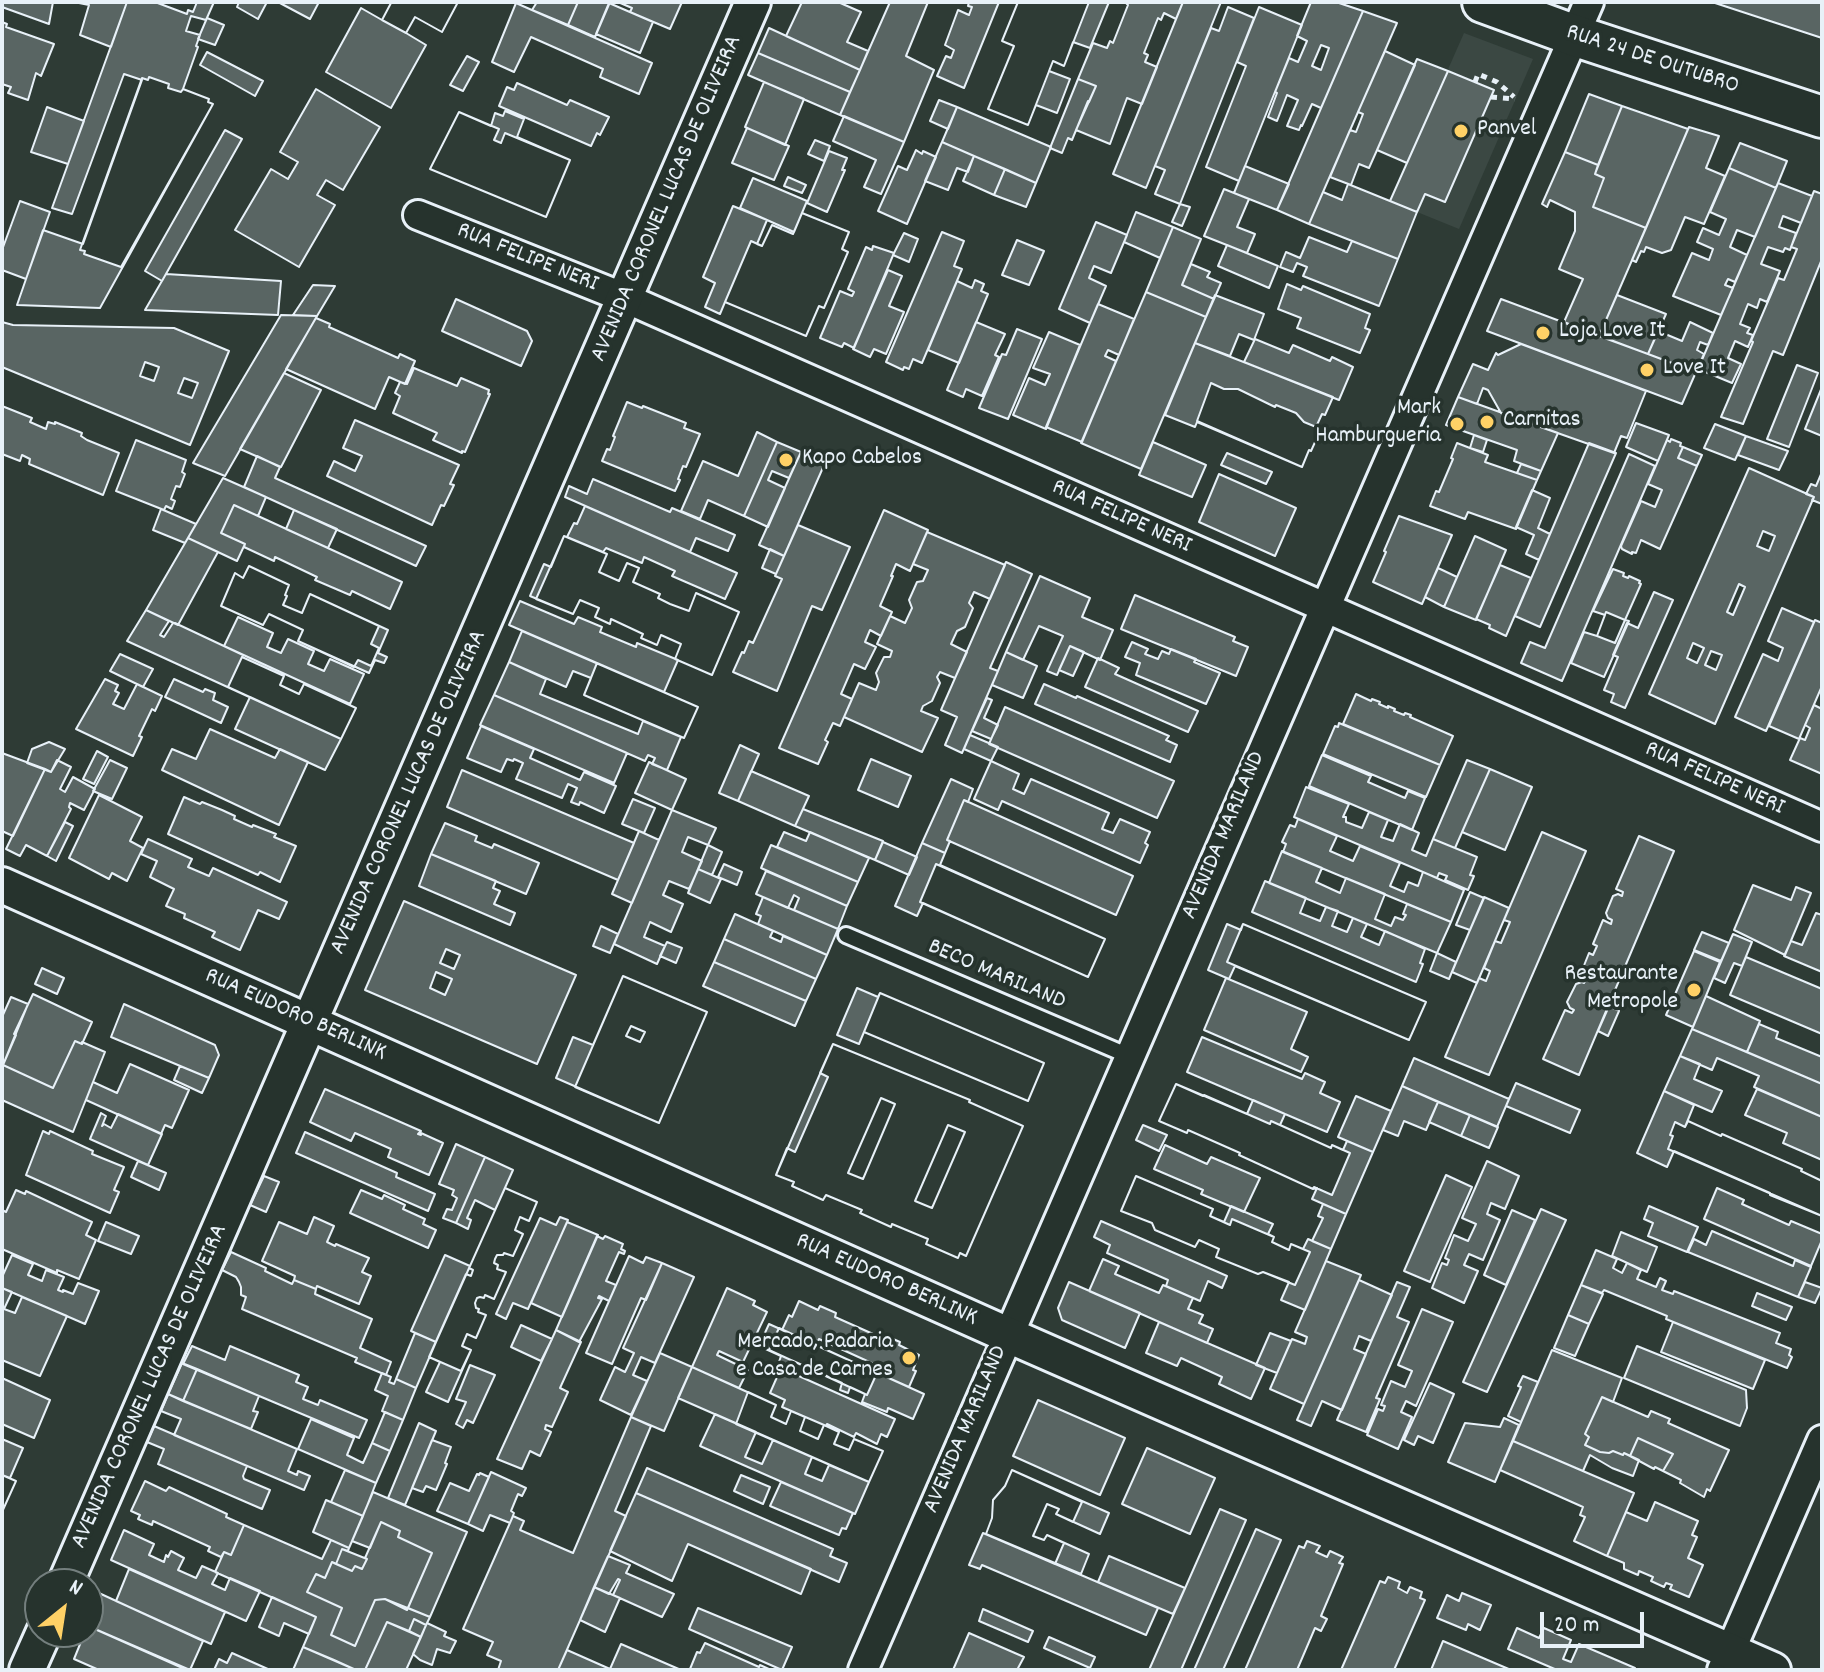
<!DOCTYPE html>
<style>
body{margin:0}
#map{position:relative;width:1824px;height:1672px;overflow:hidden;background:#2e3b35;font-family:Dekko,sans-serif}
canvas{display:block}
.frame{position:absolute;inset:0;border:4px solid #e8f1f8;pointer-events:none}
.north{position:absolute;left:24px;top:1568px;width:80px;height:80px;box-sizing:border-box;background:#26332d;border:2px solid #747f7e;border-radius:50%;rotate:30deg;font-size:22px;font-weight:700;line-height:32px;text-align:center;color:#e8f1f8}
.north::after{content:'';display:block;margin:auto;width:28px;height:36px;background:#ffd166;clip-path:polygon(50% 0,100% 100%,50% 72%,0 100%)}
.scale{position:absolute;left:1540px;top:1612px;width:104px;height:36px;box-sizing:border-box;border:4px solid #e8f1f8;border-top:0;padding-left:10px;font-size:24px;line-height:28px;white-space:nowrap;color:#e8f1f8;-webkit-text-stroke:6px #26332d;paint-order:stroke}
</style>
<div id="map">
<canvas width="1824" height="1672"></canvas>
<div class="frame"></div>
<div class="north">N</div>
<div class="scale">20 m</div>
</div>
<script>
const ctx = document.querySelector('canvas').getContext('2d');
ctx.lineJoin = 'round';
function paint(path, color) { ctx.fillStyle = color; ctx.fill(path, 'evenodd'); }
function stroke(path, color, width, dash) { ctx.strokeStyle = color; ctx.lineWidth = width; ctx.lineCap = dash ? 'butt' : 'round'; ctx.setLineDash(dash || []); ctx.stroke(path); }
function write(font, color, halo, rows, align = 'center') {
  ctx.font = font + ' Dekko,sans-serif'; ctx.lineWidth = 7; ctx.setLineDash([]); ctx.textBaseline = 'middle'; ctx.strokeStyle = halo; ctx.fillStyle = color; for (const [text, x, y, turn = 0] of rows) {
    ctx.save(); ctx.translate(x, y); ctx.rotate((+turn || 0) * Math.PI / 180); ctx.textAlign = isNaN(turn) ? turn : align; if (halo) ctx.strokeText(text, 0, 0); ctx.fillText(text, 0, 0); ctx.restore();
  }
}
const built = new Path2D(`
 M1464 33 1533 59 1459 229 1390 201Z`);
const building = new Path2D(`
 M2 2H53L49 24 2 7Z
 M74 2H127L111 47 80 35 89 5Z
 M127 2H214L206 20 191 16 186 31 200 35 196 46 198 47 183 89 209 99 208 102 213 104 100 308 17 305 43 230 83 244 142 80 124 74 72 214 52 208Z
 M155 2H197L193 12 188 10 187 14Z
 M239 2H267L258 19 237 7Z
 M278 2H319L310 19Z
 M389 2H458L442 32 415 17 406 33 426 45 391 108 326 72 361 8 382 20 391 3Z
 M389 2H458L442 32 415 17 406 33 382 20 391 3Z
 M537 2H578L568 25 532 10Z
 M578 2H610L595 37 568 25Z
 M618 2H682L670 29 630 12 632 8Z
 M802 2H838L861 12 847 42 868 51 860 70 786 36Z
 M890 2H928L906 56 934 70 904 142 840 115Z
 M969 2H999L964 88 937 76 946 56 951 58 954 50 945 45 958 10 969 15 972 7 968 6Z
 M1018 2H1089L1064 66 1053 61 1028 125 988 109 1014 46 1002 41Z
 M1018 2H1109L1090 48 1073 42 1064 66 1053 61 1049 71 1070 79 1057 113 1036 105 1028 125 988 109 1014 46 1002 41Z
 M1125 2H1183L1176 19 1164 13 1161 20 1158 18 1144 53 1148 55 1145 62 1157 67 1142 104 1127 98 1110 144 1076 130 1096 86 1078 79 1093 43 1107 48 1110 41 1113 43 1128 5Z
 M1183 2H1221L1146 188 1113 174Z
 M1311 2H1336L1363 11 1321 108 1312 104 1302 126 1301 125 1299 130 1287 126 1298 100 1287 95 1277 121 1268 117 1277 93 1275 92 1289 58 1298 62 1307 41 1297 36ZM1321 45 1329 48 1321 70 1312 66Z
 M1712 2H1822V38Z
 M516 3 652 63 639 94 600 77 603 69 531 37 514 72 492 62Z
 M609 3 653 22 640 53 596 34Z
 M1228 7 1254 18 1180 204 1155 194 1165 170 1155 166 1211 28 1219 31Z
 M1259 7 1302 25 1239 181 1206 167 1246 66 1237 62Z
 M1363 11 1397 23 1309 224 1277 210Z
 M207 18 224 25 215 45 198 39Z
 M2 22 7 24 6 27 54 44 41 76 36 73 28 100 8 93 11 87 2 84Z
 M769 28 860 70 850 92 758 53Z
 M1385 51 1415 65 1369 168 1359 164 1351 185 1330 177 1350 130 1356 132 1363 114 1358 112Z
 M207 52 263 81 255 96 200 65Z
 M758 53 850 92 840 115 748 75Z
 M467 56 479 62 463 91 450 85Z
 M1417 59 1448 71 1407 163 1377 150Z
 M1448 71 1494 90 1445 202 1425 194 1417 212 1390 201Z
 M149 77 169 84 168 88 181 92 183 89 209 99 208 102 213 104 121 267 84 254 85 251 80 250 142 78 148 80Z
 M1078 79 1096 86 1089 102 1088 101 1072 140 1068 138 1062 153 1050 148Z
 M764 82 804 99 785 145 745 127Z
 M517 83 567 105 570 100 609 117 600 135 597 133 591 146 499 106 507 87 514 90Z
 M316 89 380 127 343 190 326 180 317 195 335 205 299 267 235 230 271 169 288 179 298 162 280 152Z
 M1589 94 1622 106 1598 165 1565 152Z
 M939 100 957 107 948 129 930 121Z
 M1622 106 1688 129 1646 228 1593 207 1604 178 1595 174Z
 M47 107 84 121 68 164 31 152Z
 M957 107 1051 147 1036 183 942 142Z
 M505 111 524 119 517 137 570 160 546 217 430 169 459 112 491 126 495 113 503 116Z
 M459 112 499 129 494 140 501 143 505 133 570 160 546 217 430 169Z
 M844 116 904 142 881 194 864 187 876 160 833 141Z
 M1689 127 1719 136 1706 168 1725 176 1704 224 1685 217 1671 250 1662 253 1646 247 1644 252 1641 251 1636 262 1632 260Z
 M747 128 789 146 774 180 732 163Z
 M225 130 242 139 162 281 145 271Z
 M815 140 830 146 824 161 808 154Z
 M942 142 974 156 968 172 957 168 948 190 925 181Z
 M1740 143 1787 161 1776 188 1729 168Z
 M916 150 922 154 923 151 936 157 907 224 878 211 898 166 907 170Z
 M829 151 847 158 842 170H845L827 212 807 203Z
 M1565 152 1598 165 1595 174 1604 178 1593 207 1646 228 1599 336 1564 322 1583 279 1559 269 1575 231V212L1550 200 1547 207 1542 204Z
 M974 156 1005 169 994 195 963 181Z
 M1245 166 1289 184 1277 210 1234 193Z
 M1729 168 1776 188 1755 237 1737 230 1730 247 1747 255 1735 282 1728 279 1725 285 1733 288 1721 315 1673 296 1692 253 1709 260 1713 249 1697 242 1703 228 1719 235 1726 219 1710 212Z
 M1005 169 1036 183 1026 207 994 195Z
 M788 177 806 185 802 193 784 186Z
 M753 178 807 201 794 232 740 208Z
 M1778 183 1812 196 1801 223 1783 216 1779 227 1796 233 1790 250 1785 248 1783 252 1768 247 1761 264 1780 271 1767 302 1760 299 1757 308 1748 304 1740 324 1750 328 1747 333 1753 335 1748 347 1735 341 1728 358 1741 364 1732 383 1698 369Z
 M1348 184 1417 212 1398 259 1309 224 1323 192 1342 200Z
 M1224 189 1249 199 1237 227 1255 234 1247 253 1204 236Z
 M1814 191 1822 194V259L1783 355 1773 351 1743 424 1721 417 1753 342 1751 341 1778 278 1784 280 1797 249 1791 247Z
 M20 201 50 212 26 279 2 270V250Z
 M1180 204 1190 207 1182 226 1172 222Z
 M733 206 767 220 757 244 762 246 772 225 793 234 802 213 849 232 842 249 848 252 824 308 819 306 806 336 725 302 720 314 705 307 715 283 703 277Z
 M1136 212 1173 227 1160 258 1124 242Z
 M802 213 849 232 842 249 848 252 824 308 819 306 806 336 725 302 751 241 762 246 772 225 793 234Z
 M1096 222 1127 235 1111 273 1094 266 1089 278 1106 286 1090 323 1059 309Z
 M1173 227 1201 239 1182 285 1214 299 1206 317 1146 292Z
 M942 232 964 241 954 266 962 269 922 363 913 359 909 369 904 367 903 370 886 362Z
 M904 233 918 239 909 262 893 255Z
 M1309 237 1347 252 1352 241 1398 259 1379 306 1303 276 1307 267 1297 263 1293 272 1280 267 1286 252 1300 258Z
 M1017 240 1044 251 1029 285 1002 275Z
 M1227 245 1278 266 1269 288 1218 266Z
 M873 246 894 253 854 348 844 343 842 347 820 338 840 291 852 296 854 292 848 289 866 247 872 250Z
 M1191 264 1210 272 1207 277 1221 283 1214 299 1182 285Z
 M888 270 902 276 889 306 904 312 886 354 874 349 870 357 853 349Z
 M166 274 281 281 278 315 145 310Z
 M975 280 984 284 981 291 988 294 959 363 928 350 957 281 972 288Z
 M1287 284 1301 290 1303 286 1370 314 1365 328 1370 330 1360 353 1297 328 1301 318 1278 309Z
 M313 285 335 286 317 316 293 315Z
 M1146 292 1206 317 1141 469 1081 443Z
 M1215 295 1264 314 1254 340 1239 334 1230 356 1195 343Z
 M1617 295 1666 314 1648 354 1599 336Z
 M456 299 527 331 532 341 521 366 442 331Z
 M1501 299 1696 372 1682 404 1487 331Z
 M1098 304 1134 319 1119 355 1108 350 1105 356 1116 361 1082 442 1046 427Z
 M281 315 317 316 225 476 193 463Z
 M316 318 330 324 329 327 398 358 400 354 415 361 405 384 389 377 375 409 286 369Z
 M2 322 13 325 174 328 229 351 190 445 2 367ZM145 362 159 367 154 381 140 376ZM184 378 198 383 192 398 178 393Z
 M976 322 1005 334 995 355 999 357 982 396 966 389 963 397 947 390Z
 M1690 322 1713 333 1708 345 1700 342 1697 350 1704 354 1696 372 1648 354 1658 331 1682 341Z
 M1017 329 1042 339 1008 419 979 408 1002 354 1006 355Z
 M1049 332 1080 345 1046 429 1013 415 1029 378 1045 385 1050 374 1033 368Z
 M1255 339 1289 353 1293 345 1330 361 1332 357 1353 367 1339 400 1244 362Z
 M1195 343 1333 397 1325 415 1322 414 1316 427 1321 429 1311 451 1309 450 1302 467 1197 422 1195 427 1165 415Z
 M1521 344 1646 391 1627 438 1621 436 1614 453 1501 413 1488 390 1483 388 1477 404 1458 397 1473 364 1488 370 1496 353 1498 355Z
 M1797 365 1818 373 1789 447 1767 439Z
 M414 368 457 386 461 378 489 390 488 394H490L465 452 462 451V453L433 440 437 433 393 413 400 396 395 393 400 382 407 384Z
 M284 373 321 390 281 467 240 449Z
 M1211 383 1224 389H1238L1275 407 1276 405 1296 413 1304 422 1321 429 1311 451 1309 450 1302 467 1197 421Z
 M1822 387V436L1805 429Z
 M1458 397 1558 433 1541 471 1514 461 1517 450 1446 425Z
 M627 402 642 408 643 406 686 423 684 428 700 434 686 467 683 466 678 479 680 480 675 491 602 461 607 449 610 450 615 437 613 436Z
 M2 406 32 418 30 422 46 429 48 422 55 424V422L82 433 81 436 87 440 119 453 103 495 29 464 30 459 22 455 20 461 2 454Z
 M355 420 459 465 450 484 454 485 444 506 441 505 432 525 327 476 334 461 355 471 362 456 343 448Z
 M1636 423 1669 435 1658 461 1626 447Z
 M1715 424 1746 436 1735 460 1704 448Z
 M757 432 777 442 744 516 708 500 700 519 681 511 703 461 738 476Z
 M1474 435 1487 440 1483 452 1470 448Z
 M1746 436 1788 451 1779 470 1738 455Z
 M1671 439 1681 443 1680 446 1683 447 1678 458 1697 466 1660 549 1641 540 1636 553 1632 552V554L1622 549 1621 546 1641 501 1655 507 1662 490 1648 484 1667 440 1670 442Z
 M136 440 186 460 182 472 185 474 180 487 176 486 171 499 175 501 172 509 166 506 164 510 116 491Z
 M777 442 801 452 789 478 772 471 768 480 785 488 768 527 744 516Z
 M1153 442 1206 465 1192 497 1139 475Z
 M1457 443 1488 455 1485 462 1537 480 1516 529 1468 512 1465 519 1430 506 1436 491 1439 492 1453 459 1451 458Z
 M1589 443 1616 453 1540 627 1515 616Z
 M1683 447 1702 455 1697 466 1678 458Z
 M801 452 825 463 784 556 759 545Z
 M1227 453 1272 472 1266 484 1221 465Z
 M1629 454 1655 466 1562 681 1521 663 1530 642 1545 648Z
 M257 456 280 467 275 478 426 546 416 566 244 487Z
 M1521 464 1541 471 1537 480 1517 473Z
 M1749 468 1814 497 1715 724 1649 694ZM1763 531 1775 536 1769 551 1757 546ZM1739 584 1745 587 1733 615 1727 612ZM1693 643 1704 648 1697 663 1687 658ZM1711 651 1722 655 1716 670 1705 665Z
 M1822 472V504L1812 500 1814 497 1806 494 1811 484 1816 486Z
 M1219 474 1296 508 1275 556 1199 522Z
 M223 478 266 497 258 516 234 505 221 533 245 544 237 561 188 538Z
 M593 479 670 512 672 508 735 535 728 551 696 538 690 552 565 497 569 486 587 494Z
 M1532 490 1550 498 1538 528 1550 534 1539 560 1526 554 1534 535 1516 527Z
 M234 505 402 582 390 609 352 591 350 595 315 580 317 577 275 557 274 561 244 547 245 544 221 533Z
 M585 506 737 573 725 599 672 576 675 571 644 557 642 563 606 548 603 552 567 537 574 523 577 524Z
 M161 509 196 524 185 543 153 530Z
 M294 510 337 529 328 548 286 529Z
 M884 510 928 530 910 571 896 564 891 576H893L880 606 892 612 881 636 870 630 865 642 876 647 865 669 854 664 841 694 852 699 840 726 833 723 825 740 828 742 818 764 779 748Z
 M1399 516 1452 535 1422 604 1373 582 1386 552 1384 551Z
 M798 525 850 547 822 610 812 606 777 691 733 672 742 652 744 653 749 641 753 643 782 579 775 576 776 574Z
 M927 532 1005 565 990 599 974 592 969 603 973 608 965 627 957 631 951 644 967 652 955 678 940 672 937 677 940 683 932 701 923 706 921 711 938 718 922 752 844 717 859 683 876 690 879 682 876 673 884 657H890L892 651 877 644 890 616 905 623 912 608 909 600 917 582 923 581 928 570 913 564Z
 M564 536 607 554 599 572 619 581 627 563 639 568 633 582 660 594 658 598 670 604 689 611 696 593 739 612 712 675 675 659 681 644 661 635 657 645 641 638 643 634 611 619 610 624 595 617 599 608 580 600 573 614 536 599Z
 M564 536 607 554 599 572 619 581 627 563 639 568 633 582 660 594 658 598 670 604 689 611 696 593 739 612 712 675 675 659 681 644 661 635 657 645 641 638 643 634 611 619 610 624 595 617 599 608 580 600 573 614 530 596 544 564 551 567Z
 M1475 536 1506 550 1476 620 1444 607Z
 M188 538 218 552 178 625 146 610Z
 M770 549 784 556 776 574 762 568Z
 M1006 562 1032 574 990 668 998 671 962 753 945 745 957 717 941 710Z
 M1500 565 1531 578 1506 636 1489 628 1490 625 1476 619Z
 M249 566 289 585 285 595 287 596 283 605 302 613 310 594 379 626 371 644 379 648 371 666 358 660 354 667 298 641 303 630 269 614 263 625 221 606 235 573 243 578Z
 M249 566 289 585 285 595 287 596 283 605 302 613 310 594 388 630 378 653 387 657 384 663 375 660 369 673 298 641 303 630 269 614 263 625 221 606 235 573 243 578Z
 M1438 568 1457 577 1444 607 1425 597Z
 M1613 569 1624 573 1623 576 1628 578 1629 576 1640 581 1639 583 1641 584 1625 620 1629 621 1604 677 1571 663 1584 632 1597 636 1605 615 1593 611Z
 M1040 576 1090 598 1082 617 1113 630 1100 660 1070 646 1057 675 1047 671 1063 636 1039 626 1023 660 1006 652Z
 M1654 592 1673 600 1625 708 1611 702 1614 694 1604 690 1618 657 1613 655 1627 623 1638 628Z
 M1135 595 1235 637 1233 641 1248 647 1236 676 1121 629Z
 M520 601 574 624 578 617 602 627 600 632 636 647 637 643 678 660 664 692 509 625Z
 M1782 608 1814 622 1766 731 1735 717 1763 654 1778 661 1783 648 1768 641Z
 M146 610 169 621 160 635 164 637 173 623H175L243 655 242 657 284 676 280 685 299 694 304 684 356 708 341 739 127 641Z
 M1606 612 1625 620 1615 643 1597 636Z
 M238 617 273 633 267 647 281 653 288 639 314 651 308 664 324 671 330 659 364 674 350 704 224 646Z
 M1815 620 1822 623V686L1799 739 1769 726Z
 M522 631 698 707 684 738 584 695 591 678 573 671 566 687 509 662Z
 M1132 642 1148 649 1145 654 1158 659 1162 651 1169 654 1171 649 1196 659 1194 662 1220 673 1206 704 1136 675 1140 663 1125 657Z
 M1070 646 1084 652 1073 676 1059 670Z
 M1006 652 1037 666 1023 698 992 685Z
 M120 654 153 669 143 687 110 671Z
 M242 657 284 676 280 685 299 694 304 684 356 708 341 739 228 687Z
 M1098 658 1119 668 1115 674 1198 711 1188 732 1085 687Z
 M509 662 546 679 540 694 638 734 643 721 681 737 667 770 652 764 655 758 648 755 645 761 494 695Z
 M597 663 698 707 684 738 584 695Z
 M105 679 118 685 115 691 119 693 113 704 124 709 137 684 162 696 155 711 152 709 139 736 142 737 133 756 76 729Z
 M174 679 203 692 205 689 215 693 213 700 228 707 221 723 165 697Z
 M1044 684 1076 698 1077 696 1169 736 1166 740 1177 745 1170 762 1035 704Z
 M1356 694 1371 701 1372 699 1380 702 1379 704 1388 708V706L1395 709 1394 711 1404 715 1405 713 1411 715 1410 717 1453 736 1440 765 1343 724Z
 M494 695 627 753 614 783 480 725Z
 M250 697 341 739 325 770 235 729Z
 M987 698 992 700 984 718 998 725 991 739 972 731Z
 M1814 705 1822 709V774L1790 760 1800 738 1805 740 1810 728 1805 725Z
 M1005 707 1174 781 1157 818 989 744Z
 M1339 723 1440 765 1426 797 1323 754 1335 726 1338 727Z
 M481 726 534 749 530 758 580 780 584 772 616 786 604 813 580 802 579 805 571 802 577 788 568 784 562 798 516 779 523 763 514 759 513 761 507 759 501 772 467 758Z
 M210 729 275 758 280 749 308 762 279 825 162 770 172 749 196 759Z
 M970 735 998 747 991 761 964 749Z
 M49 742 65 749 51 772 27 763 32 749Z
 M740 745 759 754 738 801 719 793Z
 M97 751 108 757 94 784 83 779Z
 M2 753 45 769 13 836 2 831Z
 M1322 755 1371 776 1368 782 1405 798 1408 791 1425 798 1412 830 1309 786Z
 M871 759 911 776 898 807 858 790Z
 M57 760 71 767 60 789 65 792 73 777 95 789 84 810 70 803 69 807 71 809 47 856 26 845 20 856 6 849 45 769 51 772Z
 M110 760 127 768 112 799 93 791Z
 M1467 760 1490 769 1455 848 1433 839Z
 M991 761 1019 774 1013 789 1024 794 1031 779 1109 813 1102 829 1113 833 1120 819 1150 832 1145 843 1148 845 1140 863 1002 801 998 810 974 799Z
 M649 762 686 779 672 810 635 793Z
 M1490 769 1532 787 1505 850 1462 832Z
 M462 770 634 843 618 880 447 807Z
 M751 771 809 796 795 826 738 801Z
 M951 779 973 789 968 802 964 800 947 840 950 841 945 853 922 843Z
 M1306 787 1349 804 1343 817H1346V822L1362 828 1369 812 1388 820 1381 837 1393 841 1400 824 1419 833 1412 850 1426 856 1433 839 1477 857 1470 875 1474 876 1468 890 1445 880 1447 876 1439 873 1437 878 1294 817Z
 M99 795 142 817 130 841 143 848 127 881 112 873 109 879 69 858Z
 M184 797 200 804 202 802 222 810 235 816 234 819 252 827 253 825 276 834 274 837 296 846 280 882 260 872 258 875 168 834Z
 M633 799 655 808 644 833 622 824Z
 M964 800 1133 876 1116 915 947 840Z
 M803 809 883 841 875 860 795 826Z
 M672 810 716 828 708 845 688 837 682 852 702 861 689 889 669 881 663 895 683 904 671 932 650 922 644 937 665 946 657 964 614 944Z
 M1298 819 1337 836 1330 851 1353 861 1360 846 1400 863 1390 886 1404 892 1408 882 1418 886 1423 872 1464 890 1451 922 1283 852 1286 844 1282 842 1290 825 1295 827Z
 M65 822 73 826 56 861 47 856Z
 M445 823 477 836 475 841 492 848 494 844 539 863 526 894 431 854Z
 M639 831 659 840 632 903 612 894Z
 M784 832 806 841 810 832 869 858 858 882 777 847Z
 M1542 832 1586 851 1489 1075 1445 1057 1479 978 1486 981 1490 971 1484 968 1495 941 1501 943 1510 922 1504 920Z
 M1639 836 1674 851 1579 1075 1543 1059 1565 1010 1572 1013 1574 1010 1570 1008 1567 1002 1576 984 1582 982 1584 983 1585 981 1579 978 1589 953 1593 955 1597 946 1593 944 1603 920 1611 924 1612 920 1608 918 1606 913 1613 896 1618 894 1622 896 1623 892 1616 889Z
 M148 839 192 859 188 867 209 876 213 868 287 902 279 919 258 910 240 950 212 937 215 932 184 918 185 914 166 906 174 889 150 877 157 861 141 854Z
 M883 842 917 857 909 875 875 860Z
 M922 843 945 853 940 865 1105 939 1088 977 923 903 917 916 895 906Z
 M708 845 722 852 712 875 698 869Z
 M771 845 858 882 847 906 761 868Z
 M1282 851 1322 868 1316 882 1340 893 1346 878 1385 894 1375 919 1391 926 1395 917 1403 920 1406 915 1403 914 1407 904 1451 922 1437 953 1269 883Z
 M431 854 496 881 493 888 500 891 494 904 515 913 510 925 419 886Z
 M724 864 742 872 737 885 718 877Z
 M936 864 1105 939 1088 977 920 902Z
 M698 869 721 879 710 903 688 893Z
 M766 871 847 906 838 929 794 910 799 898 794 895 788 908 756 894Z
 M1265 881 1306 898 1300 913 1320 921 1326 907 1338 911 1332 926 1347 932 1353 918 1367 924 1361 937 1379 945 1385 931 1425 949 1420 963 1423 964 1416 982 1252 912Z
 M1753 885 1791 900 1796 887 1811 893 1785 955 1734 930Z
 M1470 892 1484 898 1470 930 1456 925Z
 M763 897 838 929 827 955 758 924 761 916 756 914Z
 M1484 897 1509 908 1477 983 1452 972Z
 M404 901 576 975 537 1064 365 990ZM446 949 460 955 454 969 440 963ZM436 972 452 979 445 995 430 988Z
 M1816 913 1822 915V972L1784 956 1791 941 1802 945Z
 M735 914 773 931 770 937 781 942 783 936 827 955 816 979 724 939Z
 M1227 924 1241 930 1243 924 1426 1002 1409 1040 1235 966 1229 979 1208 970Z
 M1243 924 1426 1002 1409 1040 1227 962Z
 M601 926 618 934 610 953 593 946Z
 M1702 932 1729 943 1721 961 1694 950Z
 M1733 934 1752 942 1742 966 1734 963 1725 983 1714 978Z
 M724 939 816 979 806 1001 714 962Z
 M667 942 682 948 676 963 660 956Z
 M1694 951 1720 962 1693 1027 1666 1015Z
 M1437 953 1456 962 1449 979 1430 971Z
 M1746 957 1822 989V1034L1730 995Z
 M714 962 806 1001 795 1026 703 986Z
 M42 968 64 978 57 994 35 984Z
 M623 976 707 1012 659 1123 556 1078 573 1037 593 1045ZM631 1026 645 1032 640 1042 626 1036Z
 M623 976 707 1012 659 1123 575 1087ZM631 1026 645 1032 640 1042 626 1036Z
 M1226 978 1307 1012 1291 1049 1308 1057 1301 1072 1204 1030Z
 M857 988 878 997 880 993 1044 1063 1028 1101 864 1032 859 1044 837 1035Z
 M880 993 1044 1063 1028 1101 864 1032Z
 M33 994 92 1022 82 1044 75 1041 53 1088 3 1065 16 1035 14 1034Z
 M1706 996 1760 1021 1747 1052 1692 1029Z
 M11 997 28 1004 3 1065 53 1088 75 1041 82 1044V1042L105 1052 73 1132 2 1100V1017Z
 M124 1004 215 1045 219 1055 209 1078 111 1037Z
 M1609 1006 1619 1011 1608 1036 1598 1031Z
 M1759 1024 1778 1032 1776 1038 1822 1057V1084L1747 1052Z
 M1692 1029 1822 1084V1117L1754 1087 1759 1076 1717 1058 1712 1070 1680 1056Z
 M1202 1037 1302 1079 1305 1073 1325 1082 1320 1093 1340 1102 1327 1132 1187 1072Z
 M833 1044 970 1100 969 1102 1023 1126 966 1256 960 1253 958 1258 926 1244 928 1239 892 1224 891 1227 860 1213 862 1210 826 1195 823 1200 792 1186 794 1182 776 1175ZM881 1098 895 1104 863 1179 848 1173ZM948 1125 965 1132 932 1208 915 1201Z
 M833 1044 970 1100 969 1102 1023 1126 966 1256 960 1253 958 1258 926 1244 928 1239 892 1224 891 1227 860 1213 862 1210 826 1195 823 1200 792 1186 794 1182 776 1175 787 1148 795 1152 828 1077 820 1073ZM881 1098 895 1104 863 1179 848 1173ZM948 1125 965 1132 932 1208 915 1201Z
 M1680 1056 1700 1064 1694 1079 1722 1091 1712 1112 1664 1091Z
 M1414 1058 1509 1099 1497 1127 1402 1086Z
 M130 1064 189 1090 172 1128 165 1125 161 1134 86 1100 93 1082 117 1093Z
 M180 1066 209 1078 202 1093 174 1080Z
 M1516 1083 1580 1110 1570 1133 1506 1106Z
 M1176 1084 1203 1096 1204 1095 1270 1124 1271 1121 1331 1148 1332 1145 1350 1153 1332 1195 1314 1187 1313 1189 1239 1155 1240 1153 1188 1130 1187 1133 1159 1121Z
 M1176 1084 1247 1114 1253 1100 1285 1114 1280 1125 1331 1148 1332 1145 1343 1150 1347 1141 1373 1152 1346 1214 1312 1199 1317 1188 1313 1189 1239 1155 1240 1153 1188 1130 1187 1133 1159 1121Z
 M1402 1086 1438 1102 1426 1130 1404 1121 1398 1136 1383 1130Z
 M325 1089 421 1131 418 1134 421 1135V1133L443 1143 429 1175 388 1157 391 1149 355 1133 351 1141 310 1122Z
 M1757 1089 1822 1117V1160L1783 1143 1787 1133 1745 1115Z
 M1664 1091 1694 1105 1685 1127 1688 1121 1721 1136 1722 1134 1802 1169 1801 1171 1822 1181V1216L1770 1195V1193L1674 1151 1667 1167 1637 1153Z
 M1356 1096 1391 1111 1373 1152 1338 1137Z
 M1438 1102 1470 1115 1461 1136 1429 1122Z
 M101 1113 106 1116 102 1126 104 1124 111 1128 118 1114 162 1134 148 1165 90 1139Z
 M1470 1115 1498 1127 1489 1148 1461 1136Z
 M1688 1121 1721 1136 1722 1134 1802 1169 1801 1171 1822 1181V1216L1668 1149 1673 1136 1670 1135 1675 1122 1685 1127Z
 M1143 1125 1167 1135 1159 1151 1136 1140Z
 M43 1131 49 1134 50 1131 93 1151 92 1154 124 1167 114 1190 119 1192 110 1213 26 1175Z
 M305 1132 397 1173 396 1177 435 1194 428 1211 296 1153Z
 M456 1144 485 1157 456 1223 443 1218 447 1209 452 1210 457 1198 452 1195 454 1190 439 1184Z
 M1165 1145 1207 1164 1211 1157 1260 1178 1244 1212 1201 1194 1203 1190 1154 1169Z
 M485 1157 513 1170 495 1210 475 1200 467 1218 471 1220 468 1229 456 1223Z
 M138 1161 166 1173 159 1190 131 1177Z
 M1487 1161 1519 1176 1505 1209 1491 1203 1487 1214 1500 1220 1483 1260 1469 1254 1464 1265 1478 1271 1464 1303 1432 1288 1442 1263 1447 1265 1449 1260 1445 1258 1454 1235 1468 1241 1476 1224 1462 1218Z
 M1446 1175 1472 1187 1430 1282 1404 1271Z
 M264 1176 279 1182 266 1212 250 1205Z
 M1136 1176 1213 1209 1210 1216 1230 1225 1232 1219 1274 1237 1272 1242 1289 1250 1291 1244 1310 1252 1295 1285 1263 1272 1258 1274 1216 1257 1219 1249 1199 1240 1195 1247 1155 1230 1152 1223 1121 1211Z
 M1136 1176 1213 1209 1210 1216 1224 1222 1231 1206 1273 1224 1268 1234 1274 1237 1272 1242 1289 1250 1291 1244 1303 1249 1308 1239 1331 1249 1305 1310 1281 1300 1289 1282 1263 1272 1258 1274 1216 1257 1219 1249 1199 1240 1195 1247 1155 1230 1152 1223 1121 1211Z
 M505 1188 537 1202 529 1221 520 1217 515 1230 523 1234 513 1256 504 1253 503 1255H497L495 1259 494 1263 498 1265 497 1269 506 1272 494 1299 485 1295 484 1298 480 1297 477 1298 475 1303 476 1308 479 1309 478 1312 486 1315 476 1338 467 1334 462 1346 471 1350 461 1371 429 1357 466 1274 471 1276 473 1270 469 1268 470 1266Z
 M505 1188 537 1202 529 1221 520 1217 515 1230 523 1234 513 1256 504 1253 503 1255H497L495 1259 494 1263 498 1265 497 1269 506 1272 494 1299 485 1295 484 1298 480 1297 477 1298 475 1303 476 1308 479 1309 478 1312 486 1315 476 1338 467 1334 462 1346 471 1350 448 1402 426 1392 440 1362 429 1357 466 1274 471 1276 473 1270 469 1268 470 1266Z
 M1717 1188 1744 1200 1742 1204 1789 1225 1791 1221 1822 1234V1240L1811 1266 1704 1219Z
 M16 1190 25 1194 26 1191 92 1222 86 1235 96 1240 79 1279 57 1270V1273L2 1249V1210L6 1212Z
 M361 1190 382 1199 384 1195 405 1205 403 1209 425 1219 423 1224 436 1230 428 1248 350 1213Z
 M1323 1204 1346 1214 1331 1249 1312 1241 1323 1218 1318 1216Z
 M1649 1206 1698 1227 1687 1252 1648 1236 1653 1223 1644 1219Z
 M1541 1209 1566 1220 1487 1392 1463 1382Z
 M1512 1210 1535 1220 1506 1285 1484 1275Z
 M314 1217 334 1226 327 1242 335 1246 336 1244 369 1258 362 1272 371 1276 359 1304 317 1286 316 1289 294 1280 295 1276 262 1261 279 1222 307 1234Z
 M560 1217 568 1220 528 1309 513 1303 506 1319 496 1314 540 1218 556 1225Z
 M1101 1221 1227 1276 1222 1288 1208 1281 1200 1301 1166 1286 1168 1280 1107 1253 1110 1245 1094 1237Z
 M106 1222 139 1236 131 1254 98 1241Z
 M567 1222 598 1235 562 1317 531 1303Z
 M1712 1231 1793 1266 1795 1260 1811 1267 1798 1297 1688 1252 1694 1239 1706 1245Z
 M1621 1232 1657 1247 1647 1272 1612 1256Z
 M597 1236 603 1239 605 1236 623 1244 621 1249 625 1251 624 1254 619 1252 606 1281 616 1285 609 1301 599 1296 598 1298 602 1299 579 1342 556 1330Z
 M1596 1250 1617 1259 1613 1268 1622 1273 1627 1263 1641 1270 1637 1279 1656 1287 1660 1278 1666 1281 1662 1290 1673 1294 1674 1291 1780 1333 1776 1343 1791 1349 1789 1355 1792 1357 1787 1368 1666 1319 1667 1316 1604 1290 1602 1293 1581 1285Z
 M231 1252 266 1268 265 1271 292 1284 294 1280 316 1289 315 1294 372 1319 360 1348 391 1362 386 1375 355 1362 357 1358 242 1309 246 1297 241 1295V1287L239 1282 236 1277 222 1270Z
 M12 1255 33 1264 28 1275 42 1281 46 1270 64 1277 58 1290 63 1292V1290L73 1294 78 1283 99 1291 85 1324 2 1288V1277Z
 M445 1255 470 1266 436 1342 411 1331Z
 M629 1256 643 1263 646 1257 662 1263 646 1300 641 1298 612 1364 586 1353Z
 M1103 1259 1119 1266 1115 1274 1159 1293 1163 1285 1193 1298 1188 1309 1203 1315 1199 1323 1213 1329 1207 1343 1089 1291Z
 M1326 1261 1361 1275 1304 1404 1270 1389 1292 1339 1305 1344 1307 1337 1295 1332Z
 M662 1263 694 1277 655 1363 641 1357 633 1375 647 1381 631 1415 600 1400 615 1367 625 1372 634 1353 623 1348Z
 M1359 1280 1392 1295 1371 1341 1359 1336 1354 1349 1366 1354 1342 1410 1322 1401 1311 1426 1297 1420Z
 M1069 1282 1140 1313 1125 1348 1062 1320 1058 1308Z
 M1397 1282 1410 1287 1397 1317 1409 1322 1376 1398 1380 1399 1366 1432 1337 1420Z
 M1805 1282 1822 1288 1815 1303 1798 1297Z
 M1581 1285 1603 1294 1589 1324 1568 1315Z
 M2 1288 12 1292 4 1309 15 1313 22 1297 67 1316 40 1376 2 1360Z
 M727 1288 755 1301 753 1305 767 1312 743 1362 719 1351 717 1355 748 1370 739 1388 692 1367Z
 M1757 1293 1792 1307 1786 1320 1752 1306Z
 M799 1301 818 1310 820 1306 836 1313 835 1317 882 1338 884 1335 900 1342 899 1345 919 1355 913 1370 916 1371 909 1387 873 1371 876 1365 819 1339 816 1345 782 1330 789 1315 792 1317Z
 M1422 1309 1453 1322 1416 1406 1406 1401 1401 1412 1412 1417 1398 1449 1367 1435 1378 1409 1383 1411 1385 1406 1381 1405 1391 1381 1405 1387 1412 1371 1398 1365Z
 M1568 1315 1589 1324 1575 1356 1554 1348Z
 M1159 1322 1265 1368 1251 1399 1219 1384 1222 1377 1181 1358 1177 1366 1146 1353Z
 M1673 1322 1765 1360 1753 1389 1661 1352Z
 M769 1324 924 1394 913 1419 888 1408 887 1412 862 1402 865 1394 850 1387 848 1393 840 1390 842 1383 791 1360 788 1366 779 1362 781 1356 759 1346Z
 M521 1325 552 1339 541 1361 511 1347Z
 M779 1328 877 1373 867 1395 769 1350Z
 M556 1330 581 1342 560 1388 568 1392 552 1427 546 1425 545 1429 551 1432 540 1456 530 1451 522 1469 497 1459Z
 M415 1333 436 1342 416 1388 396 1379Z
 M1270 1333 1291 1341 1277 1373 1256 1365Z
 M192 1346 225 1360 230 1346 299 1375 296 1382 308 1387 303 1399 318 1405 320 1400 367 1420 359 1438 183 1364Z
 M1637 1346 1746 1390 1747 1408 1740 1426 1624 1378Z
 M1552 1350 1622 1378 1613 1402 1602 1397 1585 1434 1589 1437 1585 1445 1600 1452 1609 1453 1613 1451 1623 1455 1624 1453 1639 1460 1633 1476 1612 1468 1590 1455 1583 1471 1513 1441Z
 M660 1353 692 1367 664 1431 631 1417Z
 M182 1363 197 1369 183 1401 168 1394Z
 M470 1365 495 1375 473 1423 467 1420 463 1428 456 1424 466 1402 456 1399Z
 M692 1367 776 1405 771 1417 786 1424 791 1411 805 1417 800 1431 818 1439 824 1425 839 1432 834 1444 849 1450 854 1439 883 1451 869 1482 678 1398Z
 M781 1368 895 1419 887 1437 881 1434 877 1444 856 1433 854 1437 827 1424 826 1426 824 1425 782 1407 785 1400 770 1393Z
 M197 1369 259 1396 253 1411 258 1412 251 1429 183 1401Z
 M382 1373 391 1377 389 1382 394 1384 396 1379 416 1388 403 1420 382 1411 388 1396 375 1390Z
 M1523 1376 1538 1382 1521 1422 1508 1416 1521 1387 1518 1386Z
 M2 1378 50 1400 34 1438 2 1424Z
 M1430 1383 1454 1394 1433 1443 1418 1436 1414 1445 1404 1440Z
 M748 1392 776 1405 771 1417 786 1424 791 1411 805 1417 800 1431 818 1439 824 1425 839 1432 834 1444 849 1450 854 1439 883 1451 869 1482 736 1424Z
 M168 1394 297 1449 288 1471 297 1475 298 1471 310 1476 304 1490 174 1435 181 1419 161 1411Z
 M1602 1397 1648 1417 1651 1411 1670 1419 1668 1423 1729 1450 1710 1491 1707 1489 1704 1497 1680 1483 1681 1480 1663 1471 1673 1454 1638 1438 1630 1456 1624 1453 1623 1455 1613 1451 1609 1453 1600 1452 1585 1445 1589 1437 1585 1434Z
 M1038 1400 1125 1438 1100 1495 1013 1456Z
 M385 1412 403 1420 390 1451 372 1443Z
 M715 1414 756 1432 745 1457 762 1464 773 1440 812 1457 805 1474 822 1481 829 1465 869 1482 855 1514 700 1446Z
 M631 1417 651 1426 615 1511 626 1516 558 1670H498L501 1661 487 1655 493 1642 463 1629 513 1516 524 1521 520 1530 573 1553Z
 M1504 1418 1519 1425 1495 1482 1448 1462 1465 1423 1500 1427Z
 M311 1419 354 1438 347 1455 363 1463 372 1443 390 1451 376 1483 298 1449Z
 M419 1423 436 1431 405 1505 388 1498Z
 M154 1426 247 1466 243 1476 244 1479 270 1490 262 1509 158 1464 164 1449 147 1442Z
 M1638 1438 1673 1454 1663 1471 1655 1467 1654 1469 1630 1456Z
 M2 1439 23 1448 10 1478 2 1475Z
 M432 1440 451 1447 445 1463 447 1464 436 1490 426 1486 423 1492 412 1488Z
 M1513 1441 1634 1493 1607 1556 1574 1541 1585 1517 1580 1515 1583 1507 1500 1470Z
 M1147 1448 1215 1478 1190 1534 1122 1504Z
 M647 1468 833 1549 830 1556 847 1563 839 1582 636 1493Z
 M345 1470 376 1483 363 1516 331 1502Z
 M1012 1470 1082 1502 1073 1522 1056 1514 1059 1509 1047 1504 1033 1536 1044 1540 1047 1535 1064 1543 1055 1564 986 1534 992 1518 993 1500 1005 1486Z
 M1012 1470 1109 1513 1100 1534 1056 1514 1059 1509 1047 1504 1033 1536 1044 1540 1047 1535 1089 1554 1081 1574 986 1534 992 1518 993 1500 1005 1486Z
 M491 1472 526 1488 522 1496 518 1494 511 1511 514 1513 510 1523 490 1515 483 1531 468 1524Z
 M480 1473 489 1477 468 1524 437 1511 450 1483 469 1491 477 1474 479 1475Z
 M2 1475 16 1481 2 1512Z
 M2 1475 16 1481 2 1512Z
 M741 1475 770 1487 763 1504 734 1491Z
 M145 1481 166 1491 169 1487 227 1514 226 1517 244 1525 231 1555 224 1552 221 1557 208 1551 210 1547 153 1521 152 1525 138 1519 140 1515 131 1511Z
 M781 1482 853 1513 846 1529 842 1528 839 1535 770 1506Z
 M373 1492 467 1532 430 1617 408 1608 432 1553 398 1537 400 1531 381 1522 370 1548 352 1541Z
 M636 1493 811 1569 801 1594 688 1544 672 1581 610 1551Z
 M326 1500 363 1516 349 1548 313 1532Z
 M1655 1502 1698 1521 1692 1535 1697 1537 1688 1558 1703 1565 1689 1597 1670 1589 1672 1585 1666 1583 1664 1587 1651 1581 1653 1577 1639 1571 1638 1575 1624 1569V1563L1607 1556 1626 1512 1647 1521Z
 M1220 1509 1246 1520 1181 1670H1149Z
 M381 1522 400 1531 398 1537 432 1553 407 1610 385 1599 375 1600 355 1646 331 1635 342 1608 307 1592 316 1574 325 1578 332 1562 352 1571 355 1566 362 1569 367 1559 365 1558Z
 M244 1525 322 1559 331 1540 349 1548 348 1551 342 1549 336 1564 332 1562 325 1578 316 1574 307 1592 342 1608 331 1635 355 1646 375 1600 385 1599 430 1617 426 1625 414 1619 409 1631 387 1622 365 1670H356L303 1647 316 1617 215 1572 224 1552 231 1555Z
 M1256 1529 1281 1540 1223 1670H1194Z
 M124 1530 154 1544 149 1555 164 1562 166 1555 168 1557 171 1551 184 1558 178 1570 196 1578 202 1566 218 1573 212 1584 225 1590 230 1578 260 1591 246 1621 111 1560Z
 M983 1533 1158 1608 1146 1635 982 1565 980 1569 969 1565Z
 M1307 1541 1320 1546 1316 1552 1327 1557 1330 1551 1343 1557 1339 1563 1343 1564 1321 1616 1327 1619 1321 1631 1315 1628 1297 1670H1245L1299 1546 1304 1548Z
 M342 1549 367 1559 362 1569 355 1566 352 1571 336 1564Z
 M608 1556 630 1565 626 1573 674 1594 662 1617 613 1595 620 1580 618 1579 609 1594 594 1587Z
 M1109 1556 1185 1588 1173 1614 1098 1582Z
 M129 1569 225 1612 211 1644 116 1601Z
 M1388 1577 1400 1582 1398 1588 1407 1593 1410 1587 1422 1592 1420 1598 1425 1600 1394 1670H1341L1380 1581 1385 1583Z
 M594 1587 620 1598 605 1632 580 1620Z
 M88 1588 203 1641 190 1670 88 1626Z
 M1462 1593 1491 1605 1480 1630 1468 1624 1466 1630 1437 1618 1447 1595 1459 1601Z
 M272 1597 316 1617 309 1634 284 1623 279 1636 259 1627Z
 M698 1608 792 1647 782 1670 689 1629Z
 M983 1609 1033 1631 1028 1642 979 1621Z
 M414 1619 426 1625 421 1637 409 1631Z
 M387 1622 421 1637 406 1670H365Z
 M427 1623 446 1632 444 1636 456 1641 450 1653 437 1649 432 1665 420 1660 413 1654Z
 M88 1626 187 1670H99L74 1659 85 1632H88Z
 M1517 1628 1539 1638 1544 1628 1571 1640 1563 1659 1571 1662 1579 1644 1635 1668 1634 1670H1557L1508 1649Z
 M969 1633 1024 1657 1017 1670H953Z
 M1049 1637 1095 1657 1090 1668 1044 1648Z
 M1443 1641 1511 1670H1431Z
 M705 1643 759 1667 760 1665 771 1670H694L690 1669 697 1652 700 1653Z
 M621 1644 681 1670H614L610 1669Z
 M303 1647 334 1660 356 1670H293Z
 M567 1650 610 1669 558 1670Z
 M232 1653 270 1670H214L219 1659 227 1663Z`);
const path = new Path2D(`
 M1475 82 1478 74 1497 82 1514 97
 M1491 97 1515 99`);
const service = new Path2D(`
 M846 935 1129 1056`);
const minor = new Path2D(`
 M418 215 625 298 1822 827
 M863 1670 1589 2
 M1722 1670 1822 1440`);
const tertiary = new Path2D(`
 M2 885 1008 1335 1773 1670
 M65 1584 753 2
 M27 1670 44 1632`);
const secondary = new Path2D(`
 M1483 2 1573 35 1822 117`);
const markers = [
 [1461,131,8,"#ffd166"],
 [1543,333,8,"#ffd166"],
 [1647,370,8,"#ffd166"],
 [1487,422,8,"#ffd166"],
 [1457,424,8,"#ffd166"],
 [786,460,8,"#ffd166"],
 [1694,990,8,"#ffd166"],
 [909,1358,8,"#ffd166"]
];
const streetNames = [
 ["RUA 24 DE OUTUBRO",1652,61,18],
 ["AVENIDA CORONEL LUCAS DE OLIVEIRA",668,199,-67],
 ["RUA FELIPE NERI",527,259,22],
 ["RUA FELIPE NERI",1121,518,24],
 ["RUA FELIPE NERI",1714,780,24],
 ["AVENIDA CORONEL LUCAS DE OLIVEIRA",410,793,-66],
 ["AVENIDA MARILAND",1225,836,-67],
 ["BECO MARILAND",996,976,23],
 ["RUA EUDORO BERLINK",295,1016,24],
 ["RUA EUDORO BERLINK",886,1281,24],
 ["AVENIDA CORONEL LUCAS DE OLIVEIRA",151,1387,-66],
 ["AVENIDA MARILAND",967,1430,-67]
];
const poiNames = [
 ["Panvel",1477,131],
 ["Loja Love It",1559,333],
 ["Love It",1663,370],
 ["Mark",1441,410,"right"],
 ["Hamburgueria",1441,438,"right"],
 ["Carnitas",1503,422],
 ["Kapo Cabelos",802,460],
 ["Restaurante",1678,976,"right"],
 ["Metropole",1678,1004,"right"],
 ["Mercado, Padaria",893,1344,"right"],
 ["e Casa de Carnes",893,1372,"right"]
];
paint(built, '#3b4843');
paint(building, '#596563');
stroke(building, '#e8f1f8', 2);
stroke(service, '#e8f1f8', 20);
stroke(minor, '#e8f1f8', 34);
stroke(tertiary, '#e8f1f8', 40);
stroke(secondary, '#e8f1f8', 46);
stroke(path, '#e8f1f8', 5, [6, 6]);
stroke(service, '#26332d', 14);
stroke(minor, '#26332d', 28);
stroke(tertiary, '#26332d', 34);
stroke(secondary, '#26332d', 40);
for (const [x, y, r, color] of markers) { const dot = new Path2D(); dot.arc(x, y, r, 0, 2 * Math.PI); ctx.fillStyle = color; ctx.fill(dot); stroke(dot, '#26332d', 3); }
write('24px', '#e8f1f8', '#26332d', streetNames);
write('24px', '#e8f1f8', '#26332d', poiNames, 'left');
</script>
